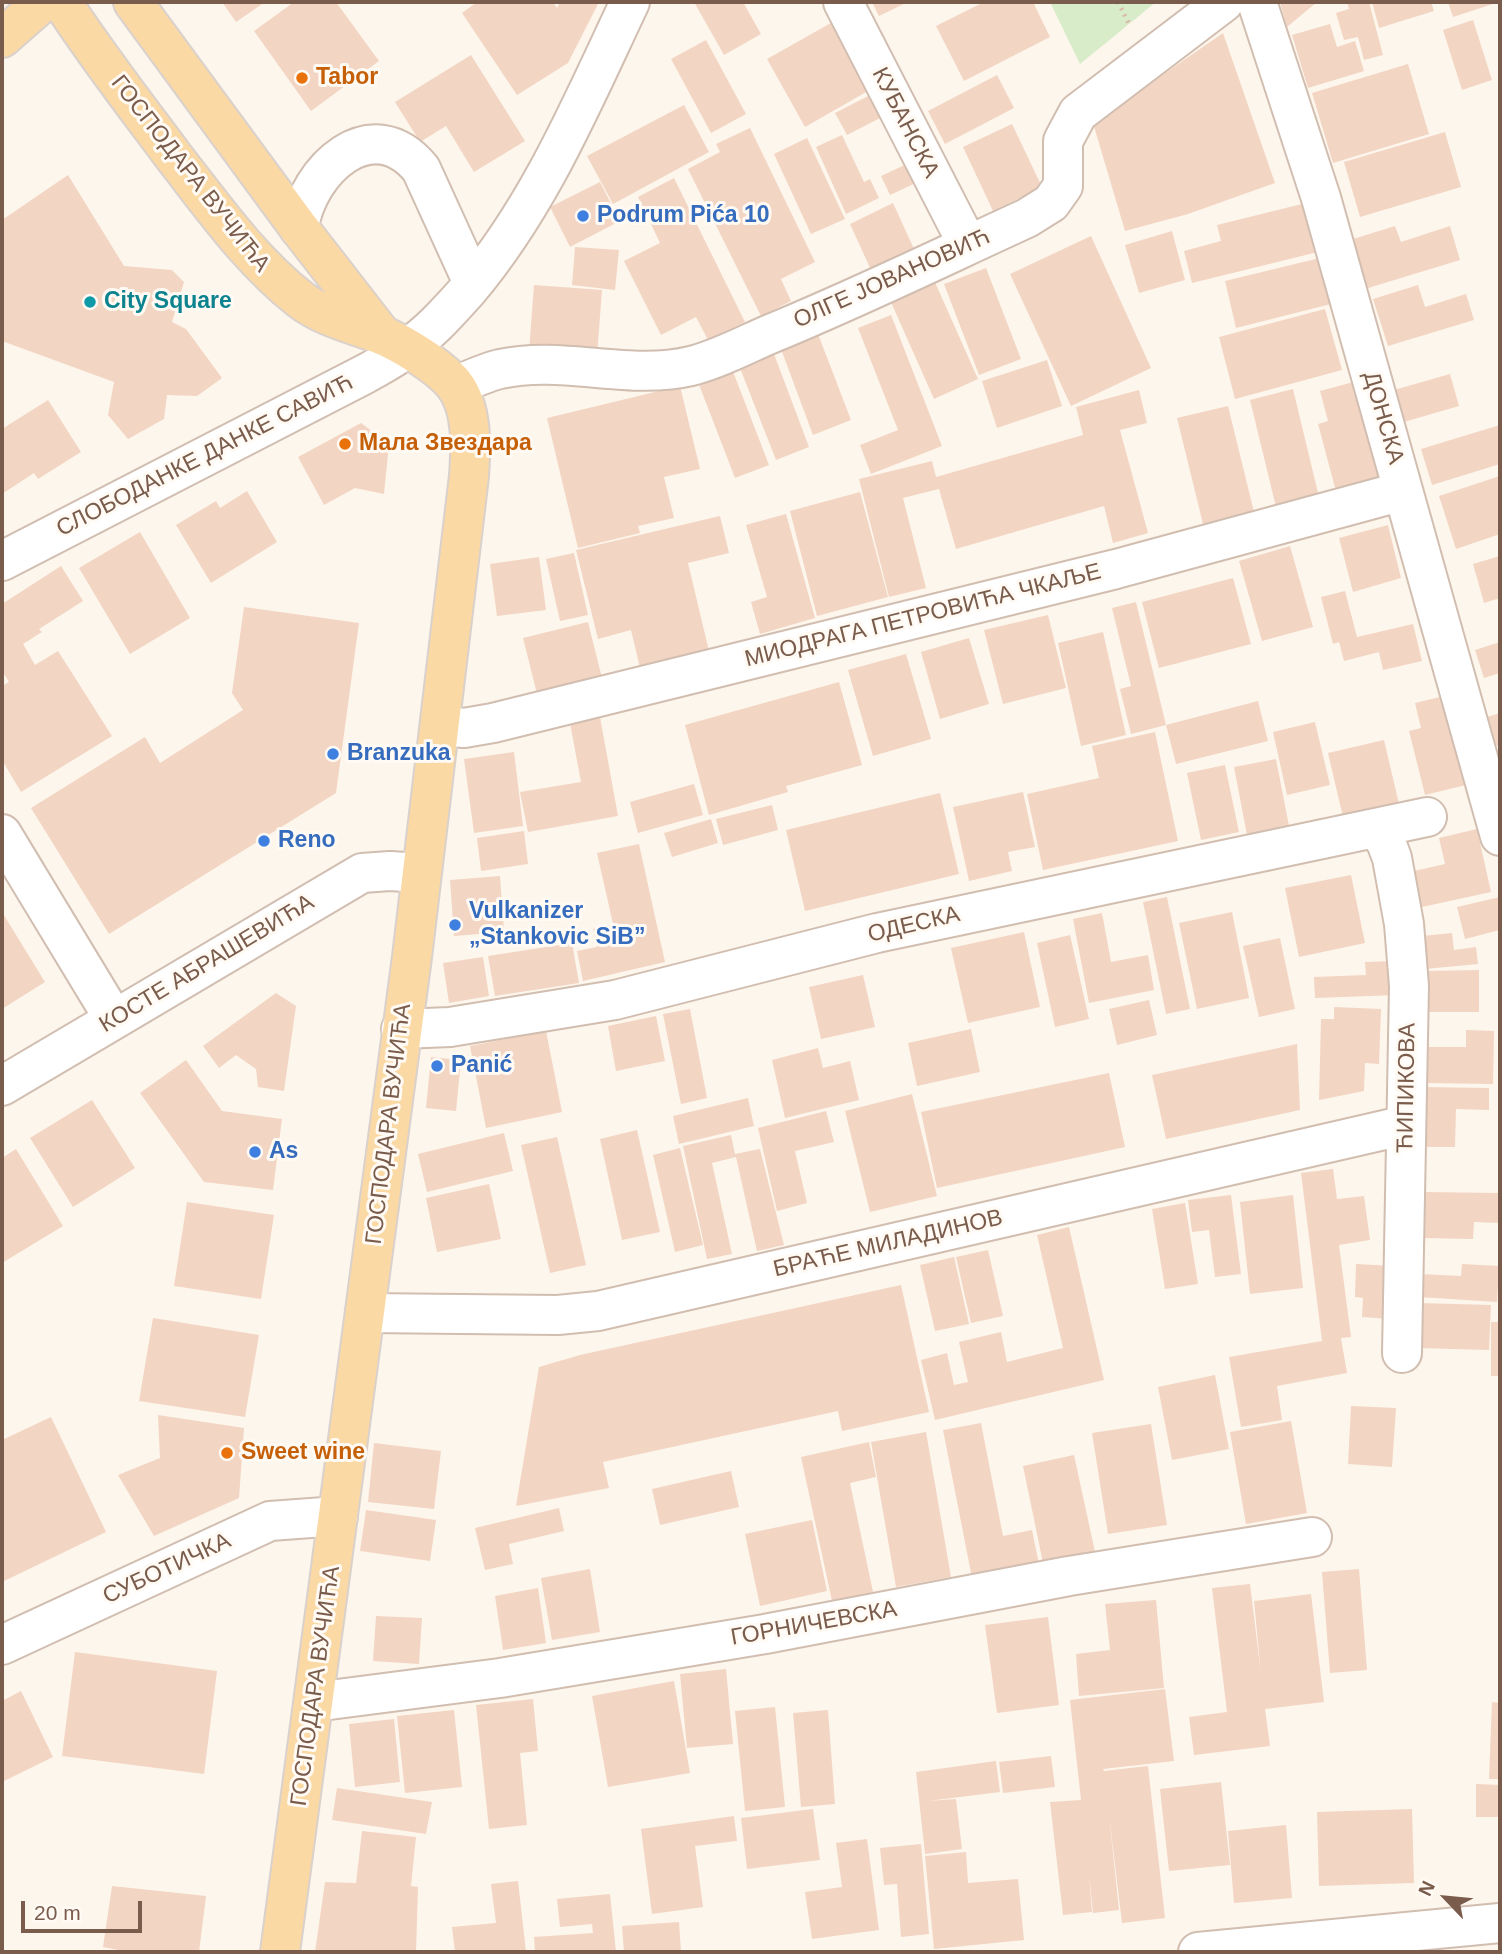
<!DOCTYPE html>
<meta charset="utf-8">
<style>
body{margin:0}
#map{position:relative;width:1502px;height:1954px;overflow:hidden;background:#fdf6ec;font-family:Helvetica,sans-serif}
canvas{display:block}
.frame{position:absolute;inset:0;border:4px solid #7a5c4d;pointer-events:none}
.north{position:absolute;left:1411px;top:1863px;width:70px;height:70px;-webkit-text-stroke:5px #fffaf3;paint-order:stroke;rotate:296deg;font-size:19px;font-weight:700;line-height:28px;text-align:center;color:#7a5c4d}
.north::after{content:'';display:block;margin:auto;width:24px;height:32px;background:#7a5c4d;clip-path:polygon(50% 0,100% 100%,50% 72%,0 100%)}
.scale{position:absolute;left:21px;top:1901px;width:121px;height:32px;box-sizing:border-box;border:4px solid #7a5c4d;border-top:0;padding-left:9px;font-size:21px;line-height:24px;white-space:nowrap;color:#7a5c4d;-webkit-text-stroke:5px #fffaf3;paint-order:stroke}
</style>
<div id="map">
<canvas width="1502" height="1954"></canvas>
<div class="frame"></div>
<div class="north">N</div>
<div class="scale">20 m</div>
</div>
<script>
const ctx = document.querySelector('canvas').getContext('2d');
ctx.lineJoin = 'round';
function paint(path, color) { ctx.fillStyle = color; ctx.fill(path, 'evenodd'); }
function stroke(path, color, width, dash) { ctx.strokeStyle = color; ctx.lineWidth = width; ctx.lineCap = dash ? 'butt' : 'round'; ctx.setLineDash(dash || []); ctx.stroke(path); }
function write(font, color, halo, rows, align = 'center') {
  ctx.font = font + ' Helvetica,sans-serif'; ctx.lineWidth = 6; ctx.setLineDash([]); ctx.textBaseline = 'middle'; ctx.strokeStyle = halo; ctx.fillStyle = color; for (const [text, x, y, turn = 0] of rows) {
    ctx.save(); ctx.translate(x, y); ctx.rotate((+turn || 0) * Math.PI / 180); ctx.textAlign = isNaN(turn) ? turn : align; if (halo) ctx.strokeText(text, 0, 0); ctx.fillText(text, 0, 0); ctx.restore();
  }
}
const green = new Path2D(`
 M1050 2H1156L1080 64Z`);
const building = new Path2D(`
 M222 2H265L236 22Z
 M294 2H336L379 61 311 111 254 31Z
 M477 2H553L557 8 560 2H599L568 63 517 95 462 13Z
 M694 2H743L761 34 724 55Z
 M872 2H908L879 16Z
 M984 2H1033L1050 37 964 81 936 26Z
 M1280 2H1317L1287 27Z
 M1347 2H1369L1383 55 1364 60 1358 37 1344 40 1336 13 1349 9Z
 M1372 2H1431L1434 11 1379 28Z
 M1448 2H1499L1453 17Z
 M838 19 875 87 805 127 767 59Z
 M1473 20 1492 80 1462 90 1443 30Z
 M1330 24 1337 47 1355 41 1364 71 1308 88 1292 35Z
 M1223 33 1275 183 1188 214 1125 231 1093 123Z
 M706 40 746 114 711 133 671 59Z
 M471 55 525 141 474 172 446 126 420 142 395 102Z
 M1408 64 1429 134 1333 163 1312 93Z
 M997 75 1014 108 945 144 928 111Z
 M876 92 888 114 847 135 835 113Z
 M684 105 709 152 613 204 587 156Z
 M1012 124 1042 187 993 211 963 147Z
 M750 128 815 262 781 279 791 301 761 316 688 169 720 152 716 144Z
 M1445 132 1461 187 1360 217 1344 162Z
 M842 135 864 182 870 179 879 198 846 214 816 147Z
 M807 138 845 219 811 234 774 154Z
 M911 162 920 181 890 195 881 176Z
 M68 175 124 266 172 270 184 282 172 322 186 329 222 378 197 396 167 395 164 419 128 439 108 415 114 382 2 341V220Z
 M674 178 745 322 708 340 696 317 661 335 624 261 660 243 638 197Z
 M600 182 620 221 570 247 550 207Z
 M893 203 914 249 871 270 850 224Z
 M1306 203 1318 252 1192 283 1184 251 1221 241 1217 225Z
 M1395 226 1401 242 1450 226 1460 260 1365 289 1350 240Z
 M1172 231 1185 280 1139 293 1125 245Z
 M1091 236 1151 368 1071 406 1010 274Z
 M575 247 619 250 615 290 572 285Z
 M1324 257 1335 303 1236 328 1225 281Z
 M986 268 1021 359 979 375 944 284Z
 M934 280 978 379 934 399 890 300Z
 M534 285 602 290 597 356 529 351Z
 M1418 285 1425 307 1466 294 1474 320 1388 346 1373 299Z
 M1325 309 1342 370 1235 399 1219 337Z
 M891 315 942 446 871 474 860 445 898 430 858 328Z
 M818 334 851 420 813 435 781 349Z
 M774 354 809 447 776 460 740 368Z
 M1047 360 1062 406 997 428 982 381Z
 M732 369 769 465 735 478 698 382Z
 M1450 374 1459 406 1397 424 1387 392Z
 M1357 381 1385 487 1338 499 1318 424 1328 421 1320 391Z
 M680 386 700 469 664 477 674 518 638 526 640 533 578 548 547 418Z
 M1293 389 1319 497 1276 507 1250 400Z
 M1139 390 1147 423 1120 430 1148 533 1113 543 1104 506 956 549 939 489 903 498 926 588 889 597 859 479 932 461 936 477 1083 435 1076 407Z
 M48 400 81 452 38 479 34 473 2 494V429Z
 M1228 406 1254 512 1203 524 1177 418Z
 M361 423 389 444 384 494 355 488 324 505 298 457Z
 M1500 425V464L1432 485 1421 449Z
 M1500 476V534L1456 549 1439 496Z
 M247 491 277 542 211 583 176 525 216 501 220 508Z
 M860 492 888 597 817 616 790 511Z
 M786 514 815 618 760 634 751 602 767 597 746 525Z
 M720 516 729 553 688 563 709 651 640 668 631 630 598 639 576 550Z
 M1388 525 1401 578 1353 592 1339 538Z
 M140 532 190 618 130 654 79 568Z
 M1290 546 1313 627 1262 641 1239 561Z
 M574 553 588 615 560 621 546 559Z
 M1500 556V598L1484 603 1473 564Z
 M539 557 546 610 497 616 490 564Z
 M61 566 83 601 39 629 42 632 23 644 35 665 58 651 112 736 21 792 2 760V686L9 682 2 671V604Z
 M1233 578 1251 644 1159 668 1142 602Z
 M1345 591 1357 637 1413 624 1422 661 1383 670 1379 652 1344 661 1339 642 1333 644 1321 597Z
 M1136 602 1166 725 1131 734 1120 689 1131 686 1112 608Z
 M244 607 359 623 336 793 109 934 31 808 145 737 160 763 243 710 232 693Z
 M1048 615 1066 688 1003 704 984 630Z
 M588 622 603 682 538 698 523 638Z
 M1103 632 1126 735 1081 746 1058 643Z
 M969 638 989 704 940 719 921 652Z
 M1500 642V673L1484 678 1475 650Z
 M906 654 931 739 873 756 848 670Z
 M839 682 862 765 786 786 788 792 709 815 685 725Z
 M1444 696 1466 785 1425 795 1409 731 1421 728 1415 703Z
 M1258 701 1268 741 1176 764 1166 725Z
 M1500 713V745L1495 746 1487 717Z
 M600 717 618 816 528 832 520 792 581 782 570 723Z
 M1315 722 1330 785 1287 795 1273 732Z
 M1155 732 1178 841 1043 870 1027 794 1099 778 1092 746Z
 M1384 740 1399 804 1343 817 1328 753Z
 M514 752 523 826 474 833 464 759Z
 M1276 759 1289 826 1247 835 1234 767Z
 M1225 765 1239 832 1201 840 1187 773Z
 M694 784 703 815 638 833 630 802Z
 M1023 792 1035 847 1008 852 1012 871 969 881 953 807Z
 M940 793 959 874 805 911 786 830Z
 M772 805 778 830 723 845 716 819Z
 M711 819 718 843 672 857 664 833Z
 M1477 829 1491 892 1422 907 1414 871 1445 864 1439 838Z
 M524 831 528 864 481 871 477 838Z
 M639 844 665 962 583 981 577 951 597 947 593 929 613 924 597 853Z
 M1351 875 1365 943 1299 957 1285 888Z
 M500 876 504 932 454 936 450 880Z
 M1167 897 1190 1009 1166 1014 1143 902Z
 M1500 897V930L1465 939 1457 907Z
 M2 912 45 982 2 1009Z
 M1232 912 1249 998 1197 1009 1179 923Z
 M1102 913 1111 962 1148 955 1154 990 1089 1003 1073 919Z
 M1024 932 1040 1007 968 1023 951 948Z
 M1452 933 1454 950 1476 947 1478 964 1425 969 1422 936Z
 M1070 935 1089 1019 1055 1027 1037 943Z
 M1280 938 1295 1009 1259 1017 1243 946Z
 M572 943 579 983 495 996 488 956Z
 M483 957 489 996 449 1003 443 963Z
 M1395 961 1397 995 1315 998 1314 977 1366 975 1365 962Z
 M1479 970V1012H1427V971Z
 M863 975 875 1027 821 1039 809 987Z
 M276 993 296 1006 284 1091 258 1087 256 1069 236 1055 219 1068 203 1046Z
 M1149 1000 1157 1035 1117 1045 1109 1009Z
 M1334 1007 1381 1009 1379 1064 1365 1063 1364 1091 1319 1100 1321 1019H1334Z
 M690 1009 707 1098 681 1104 663 1014Z
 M656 1016 665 1061 616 1071 608 1026Z
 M971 1029 980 1072 917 1086 908 1043Z
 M1466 1030 1494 1031 1493 1084 1427 1083 1428 1047H1466Z
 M546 1031 562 1112 486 1128 470 1046Z
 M1297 1044 1300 1110 1166 1139 1152 1075Z
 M818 1048 823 1068 850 1061 859 1100 785 1118 772 1060Z
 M431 1057 461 1060 456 1111 426 1108Z
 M186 1060 222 1111 282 1119 273 1190 204 1182 140 1093Z
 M1109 1073 1125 1147 937 1188 921 1112Z
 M1421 1087 1489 1088V1110L1456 1109 1455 1147H1420Z
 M912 1094 937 1196 870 1212 845 1111Z
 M748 1098 754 1126 679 1144 673 1116Z
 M92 1100 135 1168 73 1207 30 1138Z
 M826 1111 834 1142 795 1151 807 1203 777 1211 758 1128Z
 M637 1130 660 1232 622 1240 600 1139Z
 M504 1133 513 1171 427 1192 418 1154Z
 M731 1135 735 1154 760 1149 784 1245 757 1251 736 1157 712 1163 732 1254 707 1259 683 1146Z
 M557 1137 586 1265 550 1273 521 1145Z
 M680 1148 703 1245 675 1252 653 1155Z
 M16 1149 63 1226 2 1263V1158Z
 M1333 1169 1337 1199 1364 1196 1370 1240 1339 1245 1351 1337 1341 1338 1347 1373 1277 1386 1282 1420 1241 1427 1229 1357 1322 1341 1301 1173Z
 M489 1184 501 1239 437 1252 426 1198Z
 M1422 1192 1500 1193V1223L1474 1222 1473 1239 1421 1238Z
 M1231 1195 1241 1274 1215 1277 1209 1230 1192 1232 1188 1200Z
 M1293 1195 1303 1288 1250 1294 1240 1202Z
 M187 1202 274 1215 261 1299 174 1286Z
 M1185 1203 1198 1284 1165 1289 1152 1209Z
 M1069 1227 1104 1380 935 1420 921 1360 947 1353 954 1385 968 1382 959 1342 1001 1332 1007 1362 1063 1348 1037 1235Z
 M988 1250 1003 1316 971 1323 956 1257Z
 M954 1257 969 1324 935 1331 920 1265Z
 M1356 1264 1393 1266 1390 1319 1362 1317 1363 1298 1355 1297Z
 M1462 1264 1499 1266 1497 1302 1419 1297 1420 1274 1461 1276Z
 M901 1285 929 1412 842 1431 838 1411 603 1462 609 1488 516 1506 539 1367 580 1355Z
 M1419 1303 1491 1305 1489 1350 1418 1348Z
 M153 1318 259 1335 245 1417 139 1401Z
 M1491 1322H1500V1376H1491Z
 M1215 1375 1229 1449 1172 1460 1158 1387Z
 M1351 1406 1396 1408 1392 1467 1348 1464Z
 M158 1415 244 1428 239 1498 154 1536 118 1475 160 1458Z
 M51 1417 106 1532 2 1582V1440Z
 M1291 1421 1307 1513 1246 1524 1230 1432Z
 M981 1423 1003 1536 1032 1530 1039 1564 972 1578 943 1430Z
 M1151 1424 1167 1525 1108 1534 1092 1433Z
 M926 1432 951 1577 896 1587 871 1442Z
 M869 1442 876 1477 850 1483 873 1592 832 1601 801 1457Z
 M374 1443 441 1451 434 1509 368 1502Z
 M1074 1455 1095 1552 1043 1563 1023 1466Z
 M731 1471 739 1507 660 1525 652 1489Z
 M559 1508 564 1531 509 1544 513 1564 485 1570 475 1528Z
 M366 1510 436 1520 430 1561 360 1551Z
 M812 1520 827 1591 760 1606 745 1534Z
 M590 1569 600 1632 552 1640 541 1578Z
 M1359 1569 1367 1670 1330 1673 1322 1572Z
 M1250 1584 1261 1674 1254 1601 1311 1594 1324 1702 1265 1709 1270 1746 1194 1755 1189 1717 1227 1712 1212 1588Z
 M538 1588 546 1643 503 1650 495 1596Z
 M1156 1600 1164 1688 1079 1696 1076 1654 1110 1650 1105 1604Z
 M376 1616 422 1618 419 1664 373 1661Z
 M1048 1617 1059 1705 997 1713 985 1625Z
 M75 1652 217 1671 204 1774 62 1756Z
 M726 1669 733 1744 687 1748 680 1674Z
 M674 1681 690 1773 608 1787 592 1696Z
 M1165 1689 1174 1761 1103 1769 1104 1771 1148 1766 1165 1918 1122 1923 1109 1815 1119 1910 1093 1913 1089 1873 1092 1912 1063 1915 1050 1802 1081 1800 1070 1700Z
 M21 1691 53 1757 2 1782V1701Z
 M533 1699 538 1751 520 1753 527 1825 489 1829 476 1705Z
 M1492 1702 1500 1703V1779H1489Z
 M775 1707 785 1807 745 1811 735 1711Z
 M454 1710 462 1787 405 1793 397 1716Z
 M828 1710 835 1804 801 1807 793 1713Z
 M394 1719 400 1782 355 1787 349 1724Z
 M1051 1756 1055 1787 1003 1793 999 1762Z
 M996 1761 1000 1792 928 1801 956 1799 962 1849 925 1854 916 1772Z
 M1221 1782 1230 1865 1169 1871 1160 1789Z
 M1476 1784 1500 1785V1817H1476Z
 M337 1788 432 1802 426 1834 332 1820Z
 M813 1809 820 1860 747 1869 741 1818Z
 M1412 1809 1414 1883 1319 1886 1317 1812Z
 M734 1816 737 1841 695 1846 703 1907 652 1914 641 1829Z
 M1286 1825 1292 1898 1234 1903 1228 1831Z
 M362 1831 416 1837 411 1886 418 1887 416 1952H315L325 1882 356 1883Z
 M867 1839 879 1930 812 1939 805 1892 842 1887 836 1843Z
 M921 1844 929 1934 901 1937 897 1884 884 1885 880 1848Z
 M966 1852 968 1883 1018 1879 1024 1940 934 1949 925 1856Z
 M518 1881 526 1952H455L452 1927 496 1923 491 1884Z
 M112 1886 206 1896 199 1952H118V1950L103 1947Z
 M610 1894 616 1952H535L534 1937 593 1933 592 1924 560 1927 557 1899Z
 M679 1922 681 1952H624L622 1926Z`);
const path = new Path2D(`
 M1118 2 1130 26`);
const minor = new Path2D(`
 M843 2 968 245
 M1257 2 1321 198 1500 836
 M299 228C307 170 372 109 421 169L473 283
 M456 386C471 379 484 373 500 369 563 355 628 381 691 366 720 359 748 343 775 332 860 297 944 256 1027 218L1051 203 1063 186V141L1078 113 1224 2
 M2 561 365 374C379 366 393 359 406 349 430 333 449 311 468 290 540 205 583 101 630 2
 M440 726 464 728 493 723 1116 569 1403 491
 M1376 829 1386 842 1392 858 1404 924 1409 986 1402 1353
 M2 834 114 1019
 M401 1029 450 1027 615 1000 877 933 1427 817
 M2 1086 362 873 390 871 421 873
 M365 1313 558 1315 598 1311 1406 1125
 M2 1645 270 1521 338 1516
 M314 1702 500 1678 765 1634 1069 1576 1312 1537
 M1198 1952 1500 1923`);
const major = new Path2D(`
 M62 2C97 56 136 106 174 157 213 207 251 261 301 300 323 317 353 324 379 334 400 342 439 366 454 384 473 408 471 447 469 476L412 957 280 1952
 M133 2 299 228 382 335
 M2 38 43 2`);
const markers = [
 [302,78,7,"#e8710a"],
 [583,216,7,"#3f7fe0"],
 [90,302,7,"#0f9aa8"],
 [345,444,7,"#e8710a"],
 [333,754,7,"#3f7fe0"],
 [264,841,7,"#3f7fe0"],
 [455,925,7,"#3f7fe0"],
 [437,1066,7,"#3f7fe0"],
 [255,1152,7,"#3f7fe0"],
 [227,1453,7,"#e8710a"]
];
const foodNames = [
 ["Tabor",316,78],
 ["Мала Звездара",359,444],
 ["Sweet wine",241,1453]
];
const streetNames = [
 ["КУБАНСКА",905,123,63],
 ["ГОСПОДАРА ВУЧИЋА",190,174,52],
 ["ОЛГЕ ЈОВАНОВИЋ",892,279,-24],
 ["ДОНСКА",1383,418,74],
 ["СЛОБОДАНКЕ ДАНКЕ САВИЋ",205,456,-27],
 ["МИОДРАГА ПЕТРОВИЋА ЧКАЉЕ",923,616,-14],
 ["ОДЕСКА",914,925,-13],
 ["КОСТЕ АБРАШЕВИЋА",207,964,-31],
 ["ЋИПИКОВА",1407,1088,-89],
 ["ГОСПОДАРА ВУЧИЋА",389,1124,-83],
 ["БРАЋЕ МИЛАДИНОВ",888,1244,-13],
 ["СУБОТИЧКА",167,1569,-25],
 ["ГОРНИЧЕВСКА",814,1624,-10],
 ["ГОСПОДАРА ВУЧИЋА",316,1686,-82]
];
const shopNames = [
 ["Podrum Pića 10",597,216],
 ["Branzuka",347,754],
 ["Reno",278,841],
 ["Vulkanizer",469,912],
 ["„Stankovic SiB”",469,938],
 ["Panić",451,1066],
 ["As",269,1152]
];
const cultureNames = [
 ["City Square",104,302]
];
paint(green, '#d8ecc9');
paint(building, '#f3d5c3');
stroke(minor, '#d1beb0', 42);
stroke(major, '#dad1cd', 42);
stroke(path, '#d9b8a5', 4.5, [2, 5]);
stroke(minor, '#fff', 38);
stroke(major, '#fbd9a5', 38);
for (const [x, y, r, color] of markers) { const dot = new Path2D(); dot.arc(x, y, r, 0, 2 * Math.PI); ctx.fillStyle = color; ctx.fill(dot); stroke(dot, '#fffaf3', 2.5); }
write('bold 23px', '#c56008', '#fffaf3', foodNames, 'left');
write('23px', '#7a5c4d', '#fffaf3', streetNames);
write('bold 23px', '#366cbe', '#fffaf3', shopNames, 'left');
write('bold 23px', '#0d838f', '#fffaf3', cultureNames, 'left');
</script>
